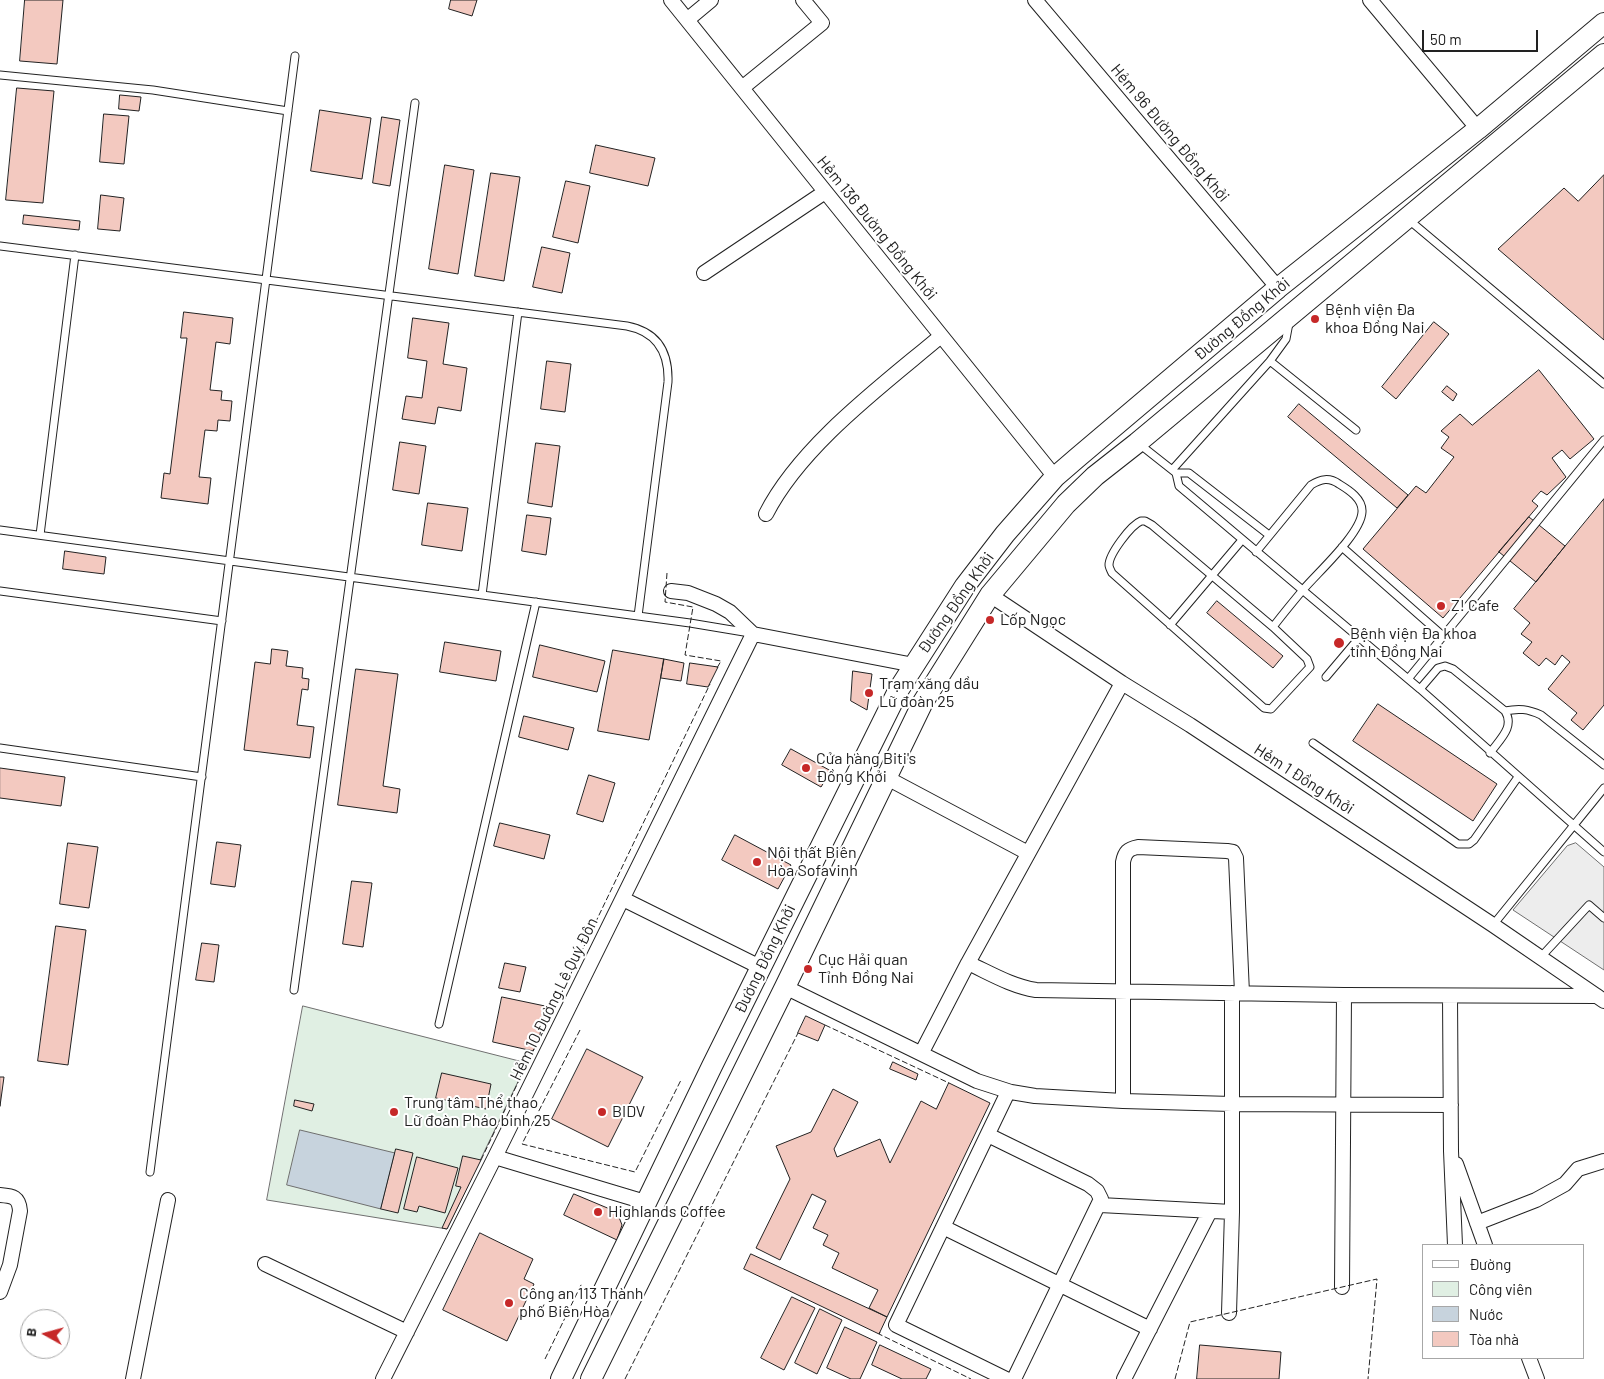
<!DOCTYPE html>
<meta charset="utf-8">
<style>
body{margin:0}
#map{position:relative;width:1604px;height:1379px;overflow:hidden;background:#fff;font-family:Barlow,sans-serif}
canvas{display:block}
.legend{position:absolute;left:1422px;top:1244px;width:162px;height:115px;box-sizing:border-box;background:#fff;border:1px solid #a7a7a7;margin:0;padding:6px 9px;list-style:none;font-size:15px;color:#222}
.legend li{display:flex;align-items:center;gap:10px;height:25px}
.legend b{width:25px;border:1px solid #a7a7a7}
.north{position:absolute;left:20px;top:1309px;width:50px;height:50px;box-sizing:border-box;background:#fff;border:1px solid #a7a7a7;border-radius:50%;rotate:277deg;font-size:14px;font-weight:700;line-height:20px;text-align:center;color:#222}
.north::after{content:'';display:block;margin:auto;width:18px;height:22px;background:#c62828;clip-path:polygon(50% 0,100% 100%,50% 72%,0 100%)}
.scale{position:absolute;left:1422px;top:30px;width:116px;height:22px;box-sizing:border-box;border:2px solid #222;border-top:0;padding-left:6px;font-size:15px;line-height:18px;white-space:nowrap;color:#222;-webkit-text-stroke:4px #fff;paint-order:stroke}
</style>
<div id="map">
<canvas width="1604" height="1379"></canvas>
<ul class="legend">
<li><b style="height:6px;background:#fff"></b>Đường</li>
<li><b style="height:14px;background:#e0efe3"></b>Công viên</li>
<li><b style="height:14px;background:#c7d3dd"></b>Nước</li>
<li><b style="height:14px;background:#f3c9c0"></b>Tòa nhà</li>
</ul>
<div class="north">B</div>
<div class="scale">50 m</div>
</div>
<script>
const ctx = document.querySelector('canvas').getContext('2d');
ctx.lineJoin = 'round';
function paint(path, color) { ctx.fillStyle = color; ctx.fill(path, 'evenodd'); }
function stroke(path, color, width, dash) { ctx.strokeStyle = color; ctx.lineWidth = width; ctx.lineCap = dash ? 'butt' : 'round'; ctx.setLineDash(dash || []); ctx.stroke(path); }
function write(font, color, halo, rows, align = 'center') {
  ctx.font = font + ' Barlow,sans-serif'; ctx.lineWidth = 4; ctx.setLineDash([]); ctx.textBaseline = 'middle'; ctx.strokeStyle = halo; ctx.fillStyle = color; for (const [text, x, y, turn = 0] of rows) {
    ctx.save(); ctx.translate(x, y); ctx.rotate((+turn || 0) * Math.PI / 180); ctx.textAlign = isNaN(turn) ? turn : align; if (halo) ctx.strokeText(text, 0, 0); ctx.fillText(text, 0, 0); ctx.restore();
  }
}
const green = new Path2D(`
 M303 1006 527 1063 447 1229 267 1200Z`);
const parking = new Path2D(`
 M1576 843 1604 867V970L1513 910 1567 846Z`);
const water = new Path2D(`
 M300 1130 395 1153 381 1209 287 1185Z`);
const building = new Path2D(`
 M25 0H63L57 64 20 61Z
 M451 0H477L472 16 449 9Z
 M17 88 54 91 43 203 6 200Z
 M120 95 141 97 139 111 119 109Z
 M320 110 371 118 362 179 311 171Z
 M104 114 129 116 124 164 100 162Z
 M382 117 400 120 390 186 373 183Z
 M596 145 655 158 648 186 590 173Z
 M445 165 474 170 458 274 429 269Z
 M491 173 520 177 504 281 475 276Z
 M1604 175V340L1498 249 1564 188 1578 201Z
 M566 181 590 186 578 243 553 237Z
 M101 195 124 198 120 231 98 229Z
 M24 215 80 221 79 230 23 224Z
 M542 247 570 253 562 293 533 287Z
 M184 312 233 318 230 344 216 342 210 390 222 391 221 400 232 401 230 421 218 420 217 431 205 430 199 477 211 478 208 504 161 498 164 473 170 474 187 338H181Z
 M413 318 449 323 443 364 467 368 461 411 438 407 435 424 402 419 406 396 422 398 427 361 408 358Z
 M1434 322 1449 334 1396 399 1382 387Z
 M547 361 571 364 565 412 541 409Z
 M1539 370 1594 439 1570 459 1562 450 1552 458 1566 477 1547 495 1541 491 1532 501 1538 506 1443 618 1363 549 1416 486 1426 493 1454 457 1441 448 1449 437 1441 431 1460 414 1472 425Z
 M1447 386 1457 394 1453 401 1442 392Z
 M1299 404 1408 495 1397 508 1288 417Z
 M400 442 426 446 419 494 393 490Z
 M536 443 560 446 552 507 528 503Z
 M1604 499V705L1583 730 1571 720 1577 713 1548 689 1570 662 1562 655 1555 665 1546 658 1539 666 1523 653 1532 642 1521 634 1530 623 1514 609Z
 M428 503 468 508 462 551 422 545Z
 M527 515 551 518 546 555 522 551Z
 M1529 517 1565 546 1536 582 1499 552Z
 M65 551 106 557 104 574 63 569Z
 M1217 601 1283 656 1273 668 1207 613Z
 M445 642 501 651 496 681 440 672Z
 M540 645 605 661 597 692 533 677Z
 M272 649 288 651 286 666 303 668 302 678 309 679 308 690 302 689 297 725 314 727 310 758 244 750 255 662 270 664Z
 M613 650 664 659 649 740 598 731Z
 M664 659 684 663 681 681 661 678Z
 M690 663 718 667 708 687 687 684Z
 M356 669 398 674 383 786 400 789 397 813 338 805Z
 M853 671 872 674 867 710 851 701Z
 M1378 704 1497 784 1473 821 1353 741Z
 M524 716 574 728 568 750 519 737Z
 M791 749 831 771 821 787 782 765Z
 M0 768 65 777 61 806 0 798Z
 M589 775 615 783 603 822 577 814Z
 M500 823 550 835 544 859 494 846Z
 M735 835 791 865 778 889 722 860Z
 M217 842 241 845 235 887 211 884Z
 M68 843 98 847 89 908 60 904Z
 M352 881 372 883 363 947 343 944Z
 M56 926 86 930 68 1065 38 1061Z
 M202 943 219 945 214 982 196 980Z
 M505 963 526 967 520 992 499 988Z
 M502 997 545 1006 539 1040 533 1051 493 1042Z
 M806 1016 825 1025 818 1041 798 1033Z
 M587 1049 643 1077 608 1147 552 1119Z
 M893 1062 918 1074 916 1080 890 1069Z
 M442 1073 491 1084 486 1109 436 1098Z
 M0 1077H4L0 1106Z
 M949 1083 990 1103 887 1317 869 1308 878 1290 832 1268 839 1253 823 1245 828 1235 813 1228 826 1201 812 1194 780 1260 756 1248 790 1179 776 1146 811 1132 833 1089 858 1102 834 1149 837 1157 880 1139 890 1163 921 1101 936 1109Z
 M295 1100 314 1104 312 1111 294 1106Z
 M396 1149 413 1153 398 1213 381 1209Z
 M463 1156 481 1160 447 1229 442 1228 461 1187 456 1186Z
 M417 1157 458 1168 445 1213 419 1206 417 1212 404 1209Z
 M574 1194 617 1212 622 1225 617 1240 564 1215Z
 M480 1233 533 1259 524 1279 534 1284 507 1341 443 1310Z
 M751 1254 887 1317 879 1334 744 1269Z
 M792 1297 815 1308 784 1370 761 1358Z
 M820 1309 842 1320 817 1374 795 1363Z
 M845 1327 877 1342 860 1379H851L827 1368Z
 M880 1345 931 1369 926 1379H902L872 1365Z
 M1200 1345 1281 1352 1279 1379H1197Z`);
const service = new Path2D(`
 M0 75 153 90 288 111
 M1409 220 1604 384
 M0 246 627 326C658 332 669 353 668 382L638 616
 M1270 361 1356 430
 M1138 443 1176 473 1179 486 1420 689 1604 852
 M1172 470 1270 361 1286 339 1289 323
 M1176 473H1189L1269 535
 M1141 521H1145L1152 525 1273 627 1307 659 1310 667 1271 709 1264 708 1112 573C1111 571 1109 567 1109 565 1109 554 1131 525 1141 521Z
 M0 530 690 623 750 633
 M40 535 75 255
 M1342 547 1443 636
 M1256 552 1311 485C1321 479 1329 477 1339 484 1349 490 1363 499 1362 512 1361 534 1316 574 1302 591 1292 603 1282 615 1273 627
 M0 591 222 621
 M482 595 518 312
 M1170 625 1242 540
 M1326 677 1359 638
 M1408 679 1604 440
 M1420 689 1438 668 1445 666 1453 669 1505 711C1515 727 1500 739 1490 753
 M1505 711C1519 708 1528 709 1541 715L1604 765
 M1313 743 1458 844H1469L1474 840 1518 777
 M0 748 202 777
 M1493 925 1604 788
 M1540 958 1589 905 1604 918
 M294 990 415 103
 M439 1024 536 602
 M150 1172 295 56`);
const minor = new Path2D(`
 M671 0 1055 477
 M1035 0 1278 288
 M1370 0 1478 129
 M687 20 711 0
 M742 88 822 23 803 0
 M704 273 825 192
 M766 514C801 445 883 385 941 336
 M671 591 688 593 716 604 730 612 753 634 914 665
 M990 595 1122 683 1190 725 1493 925 1604 1001
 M887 778 1028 853
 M623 899 760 967
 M968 963C990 973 1011 986 1036 990L1344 995 1597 996
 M785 987 977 1081 1011 1092 1035 1096 1123 1101 1232 1104 1451 1105
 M1450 996 1451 1151 1455 1245
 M922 1052 968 963 1122 683
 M1123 1101V862C1125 852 1128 849 1138 847L1227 851 1233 852 1236 858 1242 993
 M988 1135 1088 1184 1097 1191 1101 1199 1014 1379
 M495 1157 645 1202
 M1456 1164 1485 1245
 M0 1195C13 1196 19 1197 20 1211L10 1265 0 1292
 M1100 1205 1232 1212
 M1477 1223 1536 1200 1565 1184 1578 1169 1604 1161
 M943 1227 1150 1329
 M265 1264 407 1332
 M1342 1287 1344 995
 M1229 1313 1232 1212V993
 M1529 1358 1537 1379
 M133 1379 168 1200
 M383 1379 495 1157 753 634
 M1006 1379 896 1325 1008 1092
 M1124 1379 1210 1211`);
const secondary = new Path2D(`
 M561 1379 712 1066 899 689 965 586 1005 534 1055 477 1077 458 1278 288 1478 129 1604 23
 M591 1379 785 987 923 702 990 595 1066 504 1095 476 1137 443 1604 54`);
const fence = new Path2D(`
 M667 573 665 602 693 607 685 655 721 661 717 668
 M825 1025 949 1083
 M580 1030 522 1144 635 1172 681 1080
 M540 1038 710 684
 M481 1160 534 1049
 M880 1332 879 1334 971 1379
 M545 1359 582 1283
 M625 1379 798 1033
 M1175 1379 1190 1322 1377 1279 1368 1379`);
const markers = [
 [1315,319,5,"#c62828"],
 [1441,606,5,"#c62828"],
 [990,620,5,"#c62828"],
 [1339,643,6,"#c62828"],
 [869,693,5,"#c62828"],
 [806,768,5,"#c62828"],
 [757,862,5,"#c62828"],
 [808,969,5,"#c62828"],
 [394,1112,5,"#c62828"],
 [602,1112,5,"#c62828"],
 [598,1212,5,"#c62828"],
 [509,1303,5,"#c62828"]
];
const streetNames = [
 ["Hẻm 96 Đường Đồng Khởi",1170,133,50],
 ["Hẻm 136 Đường Đồng Khởi",877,228,51],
 ["Đường Đồng Khởi",1242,319,-40],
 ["Đường Đồng Khởi",956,603,-55],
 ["Hẻm 1 Đồng Khởi",1304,779,33],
 ["Đường Đồng Khởi",765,959,-64],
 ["Hẻm 10 Đường Lê Quý Đôn",554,999,-64]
];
const poiNames = [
 ["Bệnh viện Đa",1325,310],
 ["khoa Đồng Nai",1325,328],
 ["Z! Cafe",1451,606],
 ["Lốp Ngọc",1000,620],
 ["Bệnh viện Đa khoa",1350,634],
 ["tỉnh Đồng Nai",1350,652],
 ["Trạm xăng dầu",879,684],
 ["Lữ đoàn 25",879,702],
 ["Cửa hàng Biti's",816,759],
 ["Đồng Khởi",816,777],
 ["Nội thất Biên",767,853],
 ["Hòa Sofavinh",767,871],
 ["Cục Hải quan",818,960],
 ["Tỉnh Đồng Nai",818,978],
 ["Trung tâm Thể thao",404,1103],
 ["Lữ đoàn Pháo binh 25",404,1121],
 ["BIDV",612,1112],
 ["Highlands Coffee",608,1212],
 ["Công an 113 Thành",519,1294],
 ["phố Biên Hòa",519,1312]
];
paint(green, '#e0efe3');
stroke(green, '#6f6f6f', 1);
paint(parking, '#ededed');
stroke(parking, '#6f6f6f', 1);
paint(water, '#c7d3dd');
stroke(water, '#6f6f6f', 1);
paint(building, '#f3c9c0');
stroke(building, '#222', 1);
stroke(service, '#222', 9);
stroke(minor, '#222', 16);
stroke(secondary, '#222', 22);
stroke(service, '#fff', 7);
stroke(minor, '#fff', 14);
stroke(secondary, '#fff', 20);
stroke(fence, '#222', 1, [6, 2.5]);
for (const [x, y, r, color] of markers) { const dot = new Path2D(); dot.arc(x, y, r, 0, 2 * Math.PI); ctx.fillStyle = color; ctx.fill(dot); stroke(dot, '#fff', 2); }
write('16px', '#222', '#fff', streetNames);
write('16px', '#222', '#fff', poiNames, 'left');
</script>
